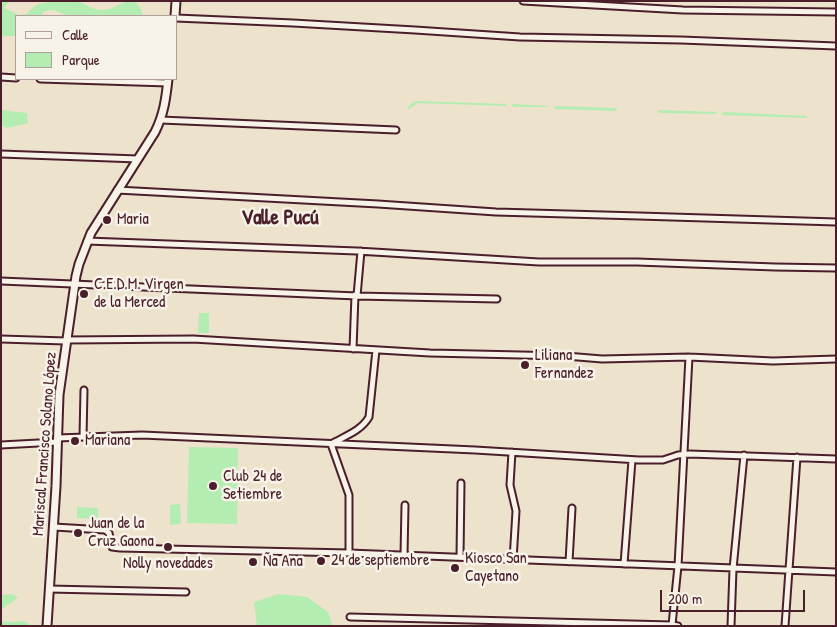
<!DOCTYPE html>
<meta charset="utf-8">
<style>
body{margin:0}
#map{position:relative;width:837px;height:627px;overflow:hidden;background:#ede2cc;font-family:"Patrick Hand",sans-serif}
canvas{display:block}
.frame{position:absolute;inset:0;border:2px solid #4a1f2b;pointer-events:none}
.legend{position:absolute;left:15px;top:15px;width:162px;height:65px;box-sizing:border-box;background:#f7f3e8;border:1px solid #b29e9c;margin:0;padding:6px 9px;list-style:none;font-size:15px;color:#4a1f2b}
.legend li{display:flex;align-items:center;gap:10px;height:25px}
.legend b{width:25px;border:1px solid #b29e9c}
.scale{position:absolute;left:660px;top:590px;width:145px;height:22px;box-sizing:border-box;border:2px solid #4a1f2b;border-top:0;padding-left:6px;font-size:15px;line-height:18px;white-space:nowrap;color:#4a1f2b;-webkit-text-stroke:4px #f7f3e8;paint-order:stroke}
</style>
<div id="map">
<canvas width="837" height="627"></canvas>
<div class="frame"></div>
<ul class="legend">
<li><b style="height:6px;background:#f7f3e8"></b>Calle</li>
<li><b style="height:14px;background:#b4edb1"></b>Parque</li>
</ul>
<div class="scale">200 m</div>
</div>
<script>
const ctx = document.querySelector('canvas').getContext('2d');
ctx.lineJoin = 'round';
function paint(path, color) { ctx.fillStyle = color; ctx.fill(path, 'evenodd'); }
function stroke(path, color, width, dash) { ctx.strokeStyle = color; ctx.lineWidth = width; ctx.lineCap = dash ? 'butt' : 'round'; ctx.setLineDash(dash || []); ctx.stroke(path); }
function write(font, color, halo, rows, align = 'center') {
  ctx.font = font + ' "Patrick Hand",sans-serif'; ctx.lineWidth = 5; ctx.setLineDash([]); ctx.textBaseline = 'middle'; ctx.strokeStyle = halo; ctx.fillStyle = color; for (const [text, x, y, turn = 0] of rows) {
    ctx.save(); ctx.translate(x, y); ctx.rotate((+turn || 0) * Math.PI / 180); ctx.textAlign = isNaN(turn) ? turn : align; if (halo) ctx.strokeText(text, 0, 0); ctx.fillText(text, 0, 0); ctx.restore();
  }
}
const green = new Path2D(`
 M1 1H10L4 8 19 15 27 14C33 6 37 3 46 3L48 1C56 1 72 0 79 2 87 5 94 10 102 10 112 11 123 0 132 1 139 2 141 11 143 16H67C57 11 54 8 43 12V16H16V36H5L1 37Z
 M417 101 506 104 507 106 418 103 409 109 407 108 413 102Z
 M513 104 548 106 550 107H513L512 105Z
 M555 106 616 108 617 109 616 111 555 109 554 108Z
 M1 110 27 113 28 123 7 128 1 125Z
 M659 110 716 112 717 114 659 113 658 111Z
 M723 112 806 116 807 117 806 118 723 115 721 114Z
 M199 313H209V333H198Z
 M189 447 238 448 237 524 187 523Z
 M180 504 181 524 170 525V505Z
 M77 507 98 508V519L77 518Z
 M11 594 18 597C12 604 7 604 1 610V597L3 595Z
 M279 594 307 597 328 612 333 626H257L254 602Z
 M1 620 7 622 23 621 30 624 28 626H1Z
 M508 623 544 624 559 626H463Z`);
const minor = new Path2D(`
 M523 1 683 10 836 12
 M176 18 293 23 415 30 520 37 681 40 836 46
 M1 77 16 78
 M40 79 168 83
 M161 120 396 130
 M1 154 138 159
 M117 190 378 204 496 212 639 216 836 222
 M87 241 357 251 539 262H637L775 267 836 268
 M1 281 357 296 497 299
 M357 296 361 251
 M1 339 66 341
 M66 340 193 339 430 353 566 356 602 359 689 357 773 361 836 359
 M353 349 355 295
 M83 437 84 390
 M57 438 142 435 475 450 639 460H663L678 455 689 454 836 459
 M1 445 57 442
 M512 452 510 485 516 511 513 560
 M54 527 105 530 109 533 112 547 120 548 349 553 836 572
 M349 553V495L331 444C345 436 361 431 369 417L376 350
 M404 555 405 505
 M460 557 461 483
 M569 562 572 508
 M624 564 632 460
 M49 589 186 592
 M350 617 672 625 678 626
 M672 625 678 566 689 357
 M731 626 733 569 744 455
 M785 626 797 457`);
const secondary = new Path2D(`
 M175 16 176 1
 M47 626 56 486 59 395 76 276 79 264 91 233 155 132C164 114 166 98 168 79`);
const markers = [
 [107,220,5,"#4a1f2b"],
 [84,294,5,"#4a1f2b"],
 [525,365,5,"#4a1f2b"],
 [75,441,5,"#4a1f2b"],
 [213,486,5,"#4a1f2b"],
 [78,533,5,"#4a1f2b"],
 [168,547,5,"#4a1f2b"],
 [321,561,5,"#4a1f2b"],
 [253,562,5,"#4a1f2b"],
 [455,568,5,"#4a1f2b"]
];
const poiNames = [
 ["Maria",117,220],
 ["C.E.D.M. Virgen",94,285],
 ["de la Merced",94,303],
 ["Liliana",535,356],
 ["Fernandez",535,374],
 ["Mariana",85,441],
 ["Club 24 de",223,477],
 ["Setiembre",223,495],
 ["Juan de la",88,524],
 ["Cruz Gaona",88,542],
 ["Kiosco San",465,559],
 ["Cayetano",465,577],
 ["24 de septiembre",331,561],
 ["Ña Ana",263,562],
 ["Nolly novedades",168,564,"center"]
];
const streetNames = [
 ["Mariscal Francisco Solano López",45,444,-86]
];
const districtNames = [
 ["Valle Pucú",280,218]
];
paint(green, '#b4edb1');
stroke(minor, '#4a1f2b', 9);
stroke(secondary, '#4a1f2b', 11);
stroke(minor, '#f7f3e8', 5);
stroke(secondary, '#f7f3e8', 7);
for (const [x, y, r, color] of markers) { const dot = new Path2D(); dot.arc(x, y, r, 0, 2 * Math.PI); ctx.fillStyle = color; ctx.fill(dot); stroke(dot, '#f7f3e8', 2); }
write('16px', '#4a1f2b', '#f7f3e8', poiNames, 'left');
write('16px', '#4a1f2b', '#f7f3e8', streetNames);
write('bold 21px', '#4a1f2b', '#f7f3e8', districtNames);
</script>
